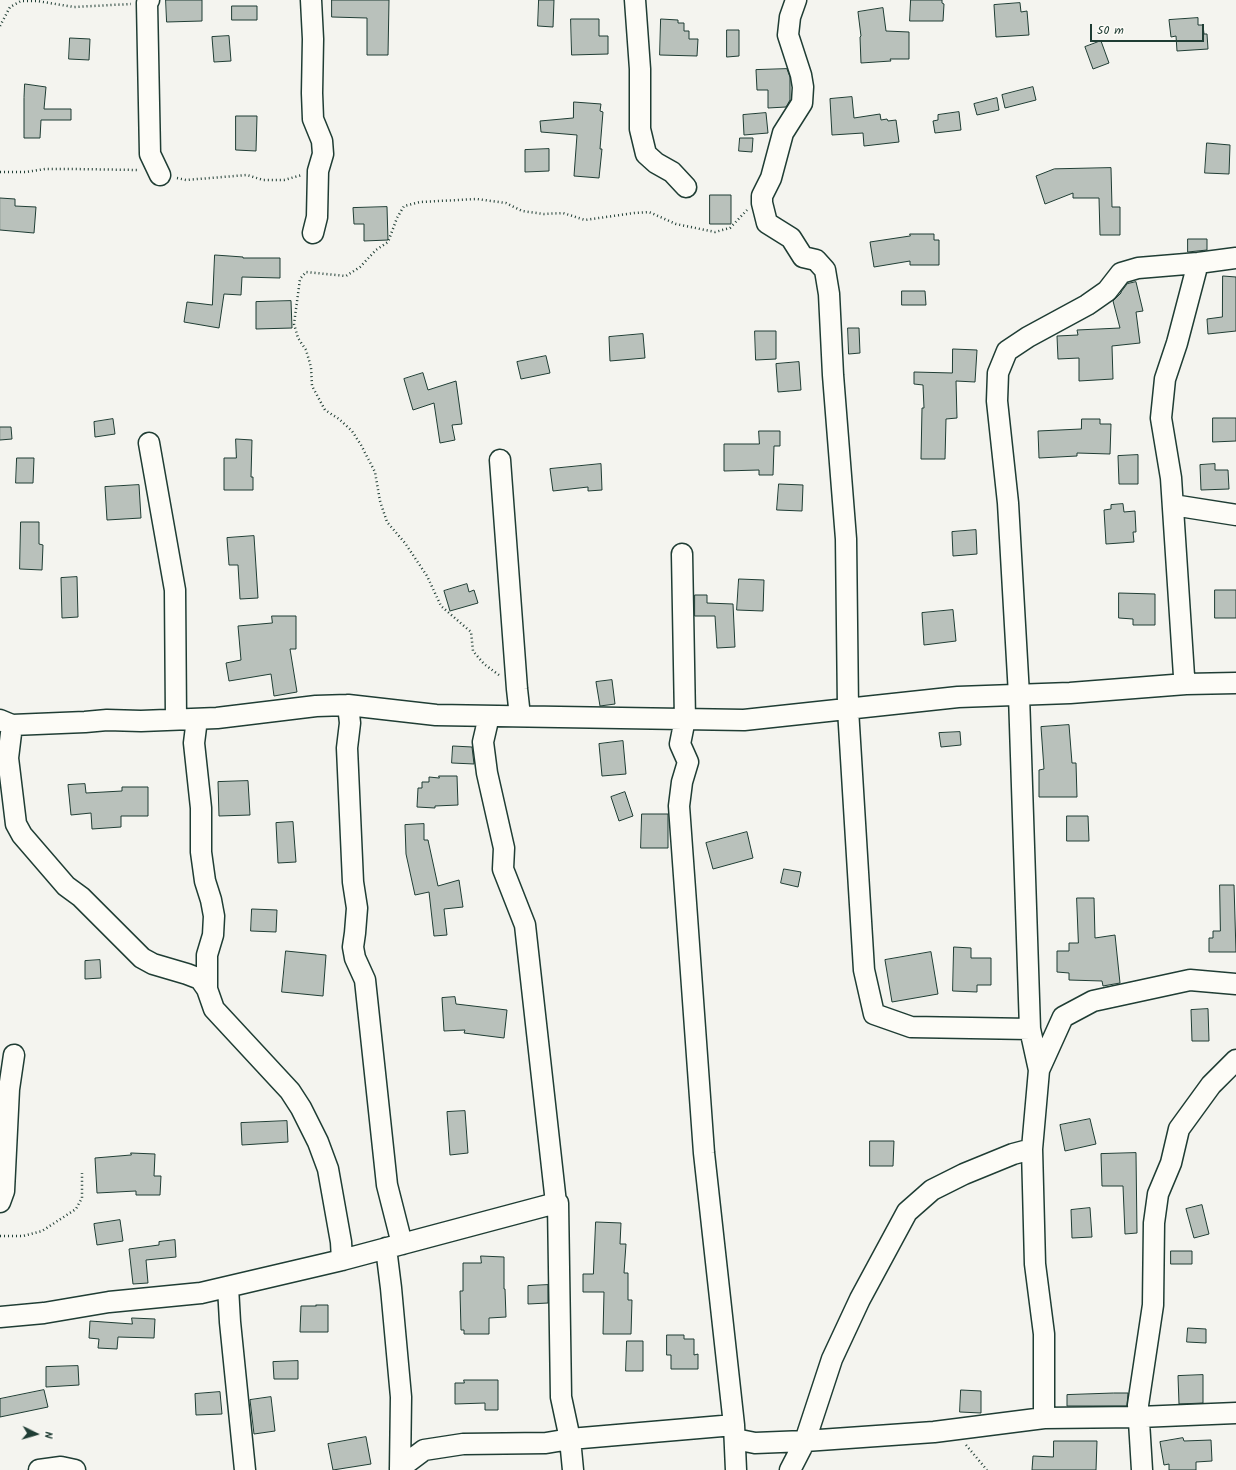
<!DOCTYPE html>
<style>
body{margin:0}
#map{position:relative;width:1236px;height:1470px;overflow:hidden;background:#f4f4ef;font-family:Kalam,sans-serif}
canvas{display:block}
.north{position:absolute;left:16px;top:1414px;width:40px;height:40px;-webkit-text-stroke:3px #fdfcf7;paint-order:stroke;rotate:95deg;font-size:11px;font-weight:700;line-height:16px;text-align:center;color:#1f3d34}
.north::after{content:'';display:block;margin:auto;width:14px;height:18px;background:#1f3d34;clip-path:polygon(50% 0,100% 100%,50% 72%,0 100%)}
.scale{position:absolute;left:1090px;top:24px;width:114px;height:18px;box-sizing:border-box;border:2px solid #1f3d34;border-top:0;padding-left:5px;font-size:12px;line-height:14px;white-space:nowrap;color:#1f3d34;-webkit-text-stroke:3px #fdfcf7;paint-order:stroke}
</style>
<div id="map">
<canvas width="1236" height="1470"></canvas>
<div class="north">N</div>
<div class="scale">50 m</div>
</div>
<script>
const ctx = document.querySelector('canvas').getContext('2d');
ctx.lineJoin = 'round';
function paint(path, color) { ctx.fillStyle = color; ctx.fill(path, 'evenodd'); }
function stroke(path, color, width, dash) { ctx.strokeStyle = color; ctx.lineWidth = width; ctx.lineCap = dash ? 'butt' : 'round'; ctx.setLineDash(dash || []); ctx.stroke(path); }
const building = new Path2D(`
 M166 0H202V21L167 22Z
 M332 0H389L388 55H367V18L332 17Z
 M539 0H554L553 27 538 26Z
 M911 0H942V3L944 4 943 21H910Z
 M1020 3 1021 12 1027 11 1029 35 996 37 994 5Z
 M232 6H257V20H232Z
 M883 8 886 31 909 32V59H890L891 61 861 63 860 37 861 36 858 12Z
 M1198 18V25H1203L1204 34H1207L1208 49 1177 51 1176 36 1171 37 1169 20Z
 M571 19H599V36H608V54L572 55Z
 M661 19 678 20V23H684V31H689V39H698L697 56 660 55Z
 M727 30H739V56L727 57Z
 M229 36 231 61 214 62 212 37Z
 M70 38 90 39 89 60 69 59Z
 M1101 41 1109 63 1093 69 1085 47Z
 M787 69 790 77V100L786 107 768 108V90H757L756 70Z
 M25 84 46 87 44 109H71V120H41L40 138H24V98Z
 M1033 87 1036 100 1005 108 1002 95Z
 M852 97 854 118 880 114 881 120 887 119 888 121 896 120 899 142 864 146 863 133 832 135 830 99Z
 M997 98 999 110 977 115 974 104Z
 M574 102 601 104 600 111 603 112 600 149H602L599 178 574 176 577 135 541 132 540 121 573 118Z
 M959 112 961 130 935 133 933 121 938 120V115Z
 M766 113 768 133 744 135 743 115Z
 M236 116H257L256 151 236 150Z
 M740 138H753L752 152 739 151Z
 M1207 143 1230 145 1229 174 1205 173Z
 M549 149V171L525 172V150Z
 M1111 168 1112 207H1120V235H1100L1099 198H1073V193L1045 204 1036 176 1054 169Z
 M710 195H731V224H710Z
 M0 198 15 199V206L36 207 34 233 0 230Z
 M387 207 388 240 364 241V224H354L353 208Z
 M910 234H934V240H939V265H910V261L874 267 870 242 910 236Z
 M1188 239H1207V250L1188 252Z
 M215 255 243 257V258H280V278L242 277 241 295 224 294 219 328 184 322 187 302 212 305Z
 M1223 276 1236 277V331L1208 334 1207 319 1222 317Z
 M1136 282 1143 311 1136 312 1140 343 1112 346 1113 379 1079 381V358L1058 359 1057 336 1078 335 1077 330 1120 328 1113 301 1121 293V292L1127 284Z
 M902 291H925L926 305H902Z
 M291 301 292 328 256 329V302Z
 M848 328H859L860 353 849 354Z
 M755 331H776V359L756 360Z
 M643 334 645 358 610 361 609 337Z
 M953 349 977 350 975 382 956 381 957 418 946 419 945 459H921L922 408H924L923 385 914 384V372L952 373Z
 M546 356 550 373 521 379 517 362Z
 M799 362 801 390 778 392 776 364Z
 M423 373 428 390 456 381 462 424 452 425 455 440 440 443 434 403 413 410 404 379Z
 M1213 418H1236V441L1213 442Z
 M113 419 115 434 95 437 94 422Z
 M1082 419H1100V424H1111L1110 454 1077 453V456L1039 458 1038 431 1081 429Z
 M0 427H11L12 439 0 440Z
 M759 431H780V446H774L773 475H759V470L724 471V444H759Z
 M236 439 252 440 251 477H253V490H224V458H236Z
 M1138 455V484H1119L1118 456Z
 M17 458H34L33 483H16Z
 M601 464 602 490 588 491V487L553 491 550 469Z
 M1215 464V470H1228L1229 489 1201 490 1200 465Z
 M779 484 803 485 802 511 777 510Z
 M139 485 141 518 107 520 105 487Z
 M1123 504 1124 512 1135 511 1136 532H1133L1134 542 1106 544 1104 510 1111 509V505Z
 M21 522H39V544L43 545 42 570 20 569Z
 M976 530 977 554 953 556 952 532Z
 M254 536 258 598 240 599 238 565H229L227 538Z
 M77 577 78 617 62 618 61 578Z
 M739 579 764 580 763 611 737 610Z
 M467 584 469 592 474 590 478 603 450 611 444 591Z
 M1215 590H1236V618H1215Z
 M1119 593 1155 594V625H1133V619L1119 618Z
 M695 595H707V603L733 604 735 647 717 648 715 616H695Z
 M953 610 956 641 924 645 922 613Z
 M272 616H296V649H290L297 692 274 696 271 674 229 681 226 663 241 660 238 626 272 623Z
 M612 680 615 704 600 706 596 682Z
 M1069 725 1072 763H1076L1077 797H1039V770L1044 769 1041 727Z
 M960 732 961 745 941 747 939 733Z
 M623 741 626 774 602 776 599 744Z
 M453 746 472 747 474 764 452 763Z
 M439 776H457L458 805 435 806V808L417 807 418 788H422V782H429V777L439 778Z
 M248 781 250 815 219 816 218 782Z
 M85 784 86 793 122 791V787H148V816H121V827L92 829 91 813 71 815 68 785Z
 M625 792 633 816 619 821 611 797Z
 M642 814H668V848H641Z
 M1067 816H1088L1089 841H1067Z
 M293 822 296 862 278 863 276 823Z
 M424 824V840H428L438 886 459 880 463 907 444 909 447 935 434 936 429 892 415 895 406 854 405 825Z
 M747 832 753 858 713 869 706 843Z
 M784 869 801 872 798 887 781 883Z
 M1220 885H1234L1236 952H1209V938H1213V931H1220Z
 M1077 898H1094L1095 938 1115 935 1120 983 1103 986 1102 981 1069 980V973L1057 972V951H1069V943H1078Z
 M252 909 277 910 276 932 251 931Z
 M954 947 971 948V958H991V985H977V992L953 991Z
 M286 951 326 955 323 996 282 992Z
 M931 952 938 994 892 1002 885 960Z
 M100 960 101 978 85 979V961Z
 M455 997 456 1004 507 1010 504 1038 464 1033 465 1030 444 1031 442 998Z
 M1208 1009 1209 1041H1192L1191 1010Z
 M465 1111 468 1153 450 1155 447 1112Z
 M1090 1119 1096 1144 1065 1151 1060 1125Z
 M287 1121 288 1142 242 1145 241 1123Z
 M870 1141H894L893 1166H870Z
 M131 1153 155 1154 154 1176H161L160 1195H136V1191L97 1193 95 1158 131 1155Z
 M1136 1153 1137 1233 1125 1234 1123 1186H1102L1101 1154Z
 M1202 1205 1209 1234 1194 1238 1186 1209Z
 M1090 1208 1092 1237 1072 1238 1071 1210Z
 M120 1220 123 1241 97 1245 94 1224Z
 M596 1222 621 1223 620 1244H626L624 1273H628V1300H632L631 1334H603L604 1292H583V1274H593Z
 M175 1240 176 1257 146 1260 148 1283 133 1284 129 1249 159 1245V1242Z
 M1171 1251H1192V1264H1171Z
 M481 1256 504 1257V1289H505L506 1317 489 1318V1334H464V1330H461L460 1291H463V1263H481Z
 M548 1285V1303L528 1304V1286Z
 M316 1305H328V1332H300L301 1306H316Z
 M132 1318 155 1319 154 1338 118 1337 117 1349 98 1348 99 1339 89 1338 90 1321 132 1324Z
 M1188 1328 1206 1329V1343L1187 1342Z
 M667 1335H684V1339H694V1355L698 1354V1369H671V1355H667Z
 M627 1341H643V1371H626Z
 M298 1361V1379H274L273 1362Z
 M78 1366 79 1385 46 1387V1367Z
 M1203 1375V1403L1179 1404 1178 1376Z
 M464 1380H498V1410H485V1403L455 1404V1383H464Z
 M44 1390 48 1407 0 1417V1399Z
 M961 1390 981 1391V1413L960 1412Z
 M220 1392 222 1414 196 1415 195 1394Z
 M1114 1393H1128L1127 1406H1067V1395Z
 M271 1397 275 1431 254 1434 250 1400Z
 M366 1437 371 1464 333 1470 328 1444Z
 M1183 1438 1184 1441 1211 1440 1212 1461 1196 1462V1470H1169V1464L1164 1465 1160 1442Z
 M1054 1441H1097L1096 1470H1032L1033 1456 1053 1457Z`);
const path = new Path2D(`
 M0 26 10 7 21 1H37L74 7 131 4
 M0 172H26L45 169H72L139 170
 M177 178 186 180 247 175 263 180H284L302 175
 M499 675 484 664 473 651 471 632 441 606 427 576 405 543 387 522 380 501 375 472 361 445 352 431 339 419 325 410 312 386 311 367 306 350 298 338 294 324 300 279 306 272 346 276 360 267 376 250 388 242 397 218 404 206 420 202 477 199 506 203 522 211 544 214 563 213 585 220 634 213 649 212 676 224 715 232 730 228 747 210
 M0 1236H23L42 1231 76 1209 82 1198V1173
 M966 1445 987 1470`);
const minor = new Path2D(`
 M149 0 147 3 150 154 160 175
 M311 0 313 39 312 93 313 119 322 141 323 154 318 171 317 217 313 233
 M635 0 640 69V129L646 154 656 163 672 172 686 187
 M796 0 790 17 788 35 801 75 803 87 802 103 783 133 771 178 762 196V203L767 223 791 238 803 257 816 260 825 270 829 294 833 375 846 539 848 709 864 970 874 1014 911 1027 1030 1029
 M149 443 175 590 176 719
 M500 460 517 689 520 716
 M1173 505 1236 515
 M682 554 685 719 680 744 688 762 682 782 679 806 704 1153 734 1425 736 1470
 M1186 684 1184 676 1171 478 1161 418 1165 379 1177 343 1198 263
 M348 705 350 723 347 748 353 882 357 908 355 933 353 947 355 958 365 980 387 1185 402 1244
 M489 716 483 742 487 773 504 848 503 869 525 925 556 1203H558L561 1397 570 1439 573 1470
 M197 719 194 743 201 808V852L205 881 211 900 214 916 213 935 207 955V989L214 1009 290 1091 301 1108 318 1142 328 1169 341 1242 342 1260
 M0 720 12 725 85 722 107 720 141 721 217 718 316 706 348 705 436 715 744 720 958 697 1070 693 1186 684 1236 683
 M12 725 8 758 16 824 22 835 66 886 81 897 142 958 153 964 187 974 200 979 207 989
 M1039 1070 1030 1029 1019 695 1008 503 997 401 998 373 1007 351 1028 337 1087 305 1107 291 1121 273 1138 268 1198 263 1236 258
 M0 1202 4 1191 9 1089 14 1055
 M386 1248 391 1288 401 1397 400 1470
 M228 1287 230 1322 245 1470
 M0 1317 44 1313 109 1302 201 1293 342 1260 556 1203
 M1044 1418V1334L1035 1264 1032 1149 1039 1070 1063 1017 1093 1001 1190 980 1236 984
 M735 1439 755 1443 805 1441 934 1432 1044 1418 1139 1417 1236 1413
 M400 1468 424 1450 463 1444 546 1443 570 1439 734 1425
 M39 1470 61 1467 75 1470
 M790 1470 805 1441 832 1359 860 1299 907 1212 932 1190 964 1174 1013 1154 1032 1149
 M1142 1470 1138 1405 1153 1305 1154 1223 1158 1194 1171 1163 1179 1129 1211 1085 1236 1060`);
paint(building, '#b9c1bb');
stroke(building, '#1f3d34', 1);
stroke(minor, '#1f3d34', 23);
stroke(path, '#1f3d34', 2.5, [1, 3]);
stroke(minor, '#fdfcf7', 20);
</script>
